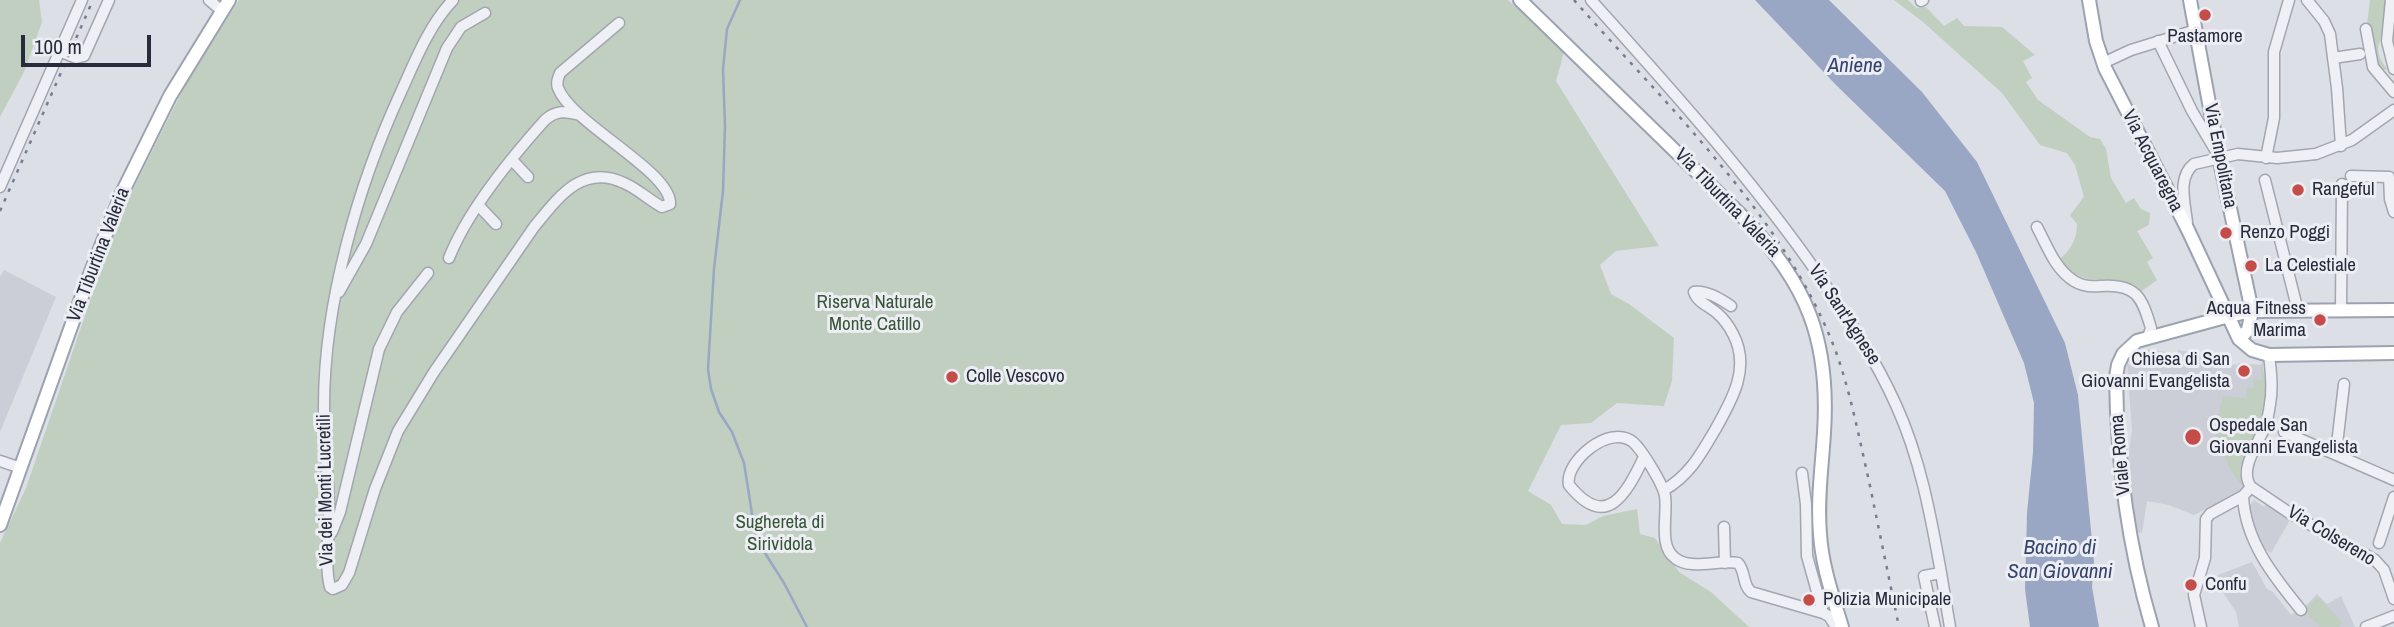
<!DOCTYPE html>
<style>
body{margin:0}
#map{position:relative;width:2394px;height:627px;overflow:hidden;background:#dddfe6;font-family:"Archivo Narrow",sans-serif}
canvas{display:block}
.scale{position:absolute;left:21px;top:35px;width:130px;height:32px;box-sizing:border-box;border:4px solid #282b3b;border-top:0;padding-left:9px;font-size:21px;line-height:24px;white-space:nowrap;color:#282b3b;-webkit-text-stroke:5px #eceef4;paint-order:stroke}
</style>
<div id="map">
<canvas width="2394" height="627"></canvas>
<div class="scale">100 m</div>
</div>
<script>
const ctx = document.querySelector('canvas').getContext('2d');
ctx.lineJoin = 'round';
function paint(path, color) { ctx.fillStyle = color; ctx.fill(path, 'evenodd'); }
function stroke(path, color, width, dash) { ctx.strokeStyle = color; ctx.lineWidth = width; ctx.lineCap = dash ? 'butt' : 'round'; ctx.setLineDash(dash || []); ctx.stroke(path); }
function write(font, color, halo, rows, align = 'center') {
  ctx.font = font + ' "Archivo Narrow",sans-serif'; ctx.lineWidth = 6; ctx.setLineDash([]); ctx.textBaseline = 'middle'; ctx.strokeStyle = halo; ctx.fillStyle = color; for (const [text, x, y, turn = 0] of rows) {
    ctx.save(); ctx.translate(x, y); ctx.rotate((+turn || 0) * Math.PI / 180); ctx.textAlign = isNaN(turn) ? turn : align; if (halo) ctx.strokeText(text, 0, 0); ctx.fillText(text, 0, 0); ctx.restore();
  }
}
const built = new Path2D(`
 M4 270 56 297 0 432V277Z
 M2146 349 2171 353V361L2176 363 2178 350 2227 360V364L2238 365V363L2261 365 2262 361 2266 385 2264 420 2241 465 2240 472 2243 487 2236 494 2194 515 2169 505 2147 501 2142 533 2131 531 2127 508 2130 485 2125 481 2132 430 2127 364 2138 366 2139 363H2144Z
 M2254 500 2264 507 2267 503 2290 520 2271 553 2266 550 2249 522 2246 510Z
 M2252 562 2267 589 2273 592 2291 615 2297 611 2299 613 2317 594 2327 604 2341 596 2355 627H2239L2236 612 2224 594 2218 575Z`);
const green = new Path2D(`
 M0 0H39L42 22 24 72 0 117Z
 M239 0H1508L1564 52 1556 81 1659 246 1616 251 1600 265 1611 294 1629 304 1674 338 1672 381 1664 406 1617 403 1591 423 1561 425 1528 491 1551 505 1562 524 1586 525 1603 516 1637 509 1640 534 1655 538 1679 572 1711 592 1749 627H0V543L26 488 118 219 192 72Z
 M1894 0H1908L1916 8 1926 7 1944 26 1957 18 1964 26 2002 27 2035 55 2023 61 2032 78 2026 82 2038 100 2090 137 2100 139 2106 149 2111 178 2126 203 2134 198 2141 209 2150 213 2149 225 2137 231 2153 258 2147 262 2157 280 2142 291C2112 266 2088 297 2060 259 2071 249 2077 239 2077 224L2070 215 2084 197 2075 165 2067 153 2040 145 2002 93 1923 22Z
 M2370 0H2385C2385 9 2387 22 2383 30 2377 49 2375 52 2387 69L2380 72 2373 67 2367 25Z
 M2262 361C2270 412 2263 420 2241 465L2240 472 2243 487 2230 469 2215 432 2223 396 2246 398 2247 387 2253 388V379L2261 380Z
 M2318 597 2343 623 2339 627H2320L2303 610Z`);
const water = new Path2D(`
 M1755 0H1829L1922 92 1977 162 2065 343 2078 395 2094 562 2092 587 2099 627H2030L2025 589 2027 513 2033 452 2034 403 2024 363 1976 252 1945 191 1836 85Z`);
const stream = new Path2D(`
 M740 0 727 29 723 69 725 126 723 191 714 269 708 369 711 389 719 412 732 432 744 463 756 539 784 583 807 627`);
const minor = new Path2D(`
 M209 0 222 11
 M453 0C429 25 415 61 401 92 358 185 324 303 324 406 324 439 328 473 329 507 330 531 324 564 330 587L333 589 342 585 349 573 375 489 398 431 434 372 534 227C558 198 582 163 624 183 638 189 649 200 662 207L670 204C672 172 571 123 558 88 556 83 558 78 560 73L619 23
 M1591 0C1671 89 1752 179 1820 277 1848 318 1876 360 1896 405 1920 457 1931 517 1941 573
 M2307 0 2324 21 2330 34 2337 88 2341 146
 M2391 0 2387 41 2394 69
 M1921 1 1923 0
 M2366 29 2373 67 2394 92
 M2158 41 2192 111 2217 153
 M59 51 76 58 84 56 109 0
 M2333 58 2360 54
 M2103 63 2131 50 2196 30
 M2266 158 2274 118V52L2289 0
 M513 161 528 177
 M2351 176 2389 177 2390 199 2394 212
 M2265 180 2298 311
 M0 187 82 0
 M478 205 496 224
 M2187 222C2185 203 2177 177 2194 164L2238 154 2277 158 2316 154 2352 140 2394 110
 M2037 227C2047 246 2055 269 2074 281 2082 286 2091 287 2100 286 2136 283 2142 297 2151 328L2148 337
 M449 258C468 210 510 159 545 120 556 110 566 111 580 115
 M339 292 366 244 447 48 461 27 485 13
 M2341 311 2342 184
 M2269 355C2271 371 2273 388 2270 404 2269 411 2268 419 2265 426 2259 443 2238 469 2251 487L2243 496C2245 541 2274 577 2301 610
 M2284 432 2394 480
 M2336 453 2344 384
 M1644 457C1626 495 1606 531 1569 485 1564 462 1610 423 1633 442 1642 450 1663 484 1665 496 1668 514 1658 546 1675 558 1691 571 1719 559 1738 563 1746 572 1742 584 1751 592L1823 613 1829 616 1836 627
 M0 461 21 468
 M1802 473 1806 504 1807 556 1823 613
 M2251 487 2291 514 2375 560 2384 570 2394 599
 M1664 490C1689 476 1701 454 1715 430 1732 400 1751 368 1733 334 1729 326 1724 319 1717 313 1709 306 1697 302 1694 292 1705 290 1721 299 1731 306
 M1724 527 1725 563
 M332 532 340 512 379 349 397 312 428 273
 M2379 543 2394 497
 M1935 627 1924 576 1941 573 1950 627
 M2201 627 2194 595 2205 558 2206 519 2210 514 2243 496
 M2366 627 2394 616`);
const major = new Path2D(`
 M1520 0 1743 217C1807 283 1830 340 1824 433 1822 466 1817 500 1820 534 1822 566 1833 597 1842 627
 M2089 0 2096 41 2105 68 2188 230 2239 339 2252 350 2269 355 2394 353
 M2190 0 2219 157 2252 311 2248 330 2239 339
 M0 525 87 282 122 193 170 96 229 0
 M2152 627C2128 546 2117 461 2116 377L2118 365 2123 354 2137 341 2229 316 2252 311 2394 310`);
const rail = new Path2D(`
 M1574 0C1667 106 1786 218 1836 352 1851 394 1859 438 1869 481 1879 530 1889 578 1899 627
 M0 211 93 0`);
const markers = [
 [2205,15,7,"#c44d49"],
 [2298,190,7,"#c44d49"],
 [2226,233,7,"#c44d49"],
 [2251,266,7,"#c44d49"],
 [2320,320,7,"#c44d49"],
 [2244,371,7,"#c44d49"],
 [952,377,7,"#c44d49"],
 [2193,437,9,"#c44d49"],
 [2191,585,7,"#c44d49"],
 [1809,600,7,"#c44d49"]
];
const poiNames = [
 ["Pastamore",2205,37,"center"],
 ["Rangeful",2312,190],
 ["Renzo Poggi",2240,233],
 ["La Celestiale",2265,266],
 ["Acqua Fitness",2306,309,"right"],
 ["Marima",2306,331,"right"],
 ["Chiesa di San",2230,360,"right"],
 ["Giovanni Evangelista",2230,382,"right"],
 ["Colle Vescovo",966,377],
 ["Ospedale San",2209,426],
 ["Giovanni Evangelista",2209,448],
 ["Confu",2205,585],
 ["Polizia Municipale",1823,600]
];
const streetNames = [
 ["Via Empolitana",2220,156,79],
 ["Via Acquaregna",2152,161,63],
 ["Via Tiburtina Valeria",1727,203,46],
 ["Via Tiburtina Valeria",99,255,-69],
 ["Via Sant'Agnese",1844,315,57],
 ["Viale Roma",2121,455,-95],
 ["Via dei Monti Lucretili",326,490,-91],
 ["Via Colsereno",2331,536,31]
];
const parkNames = [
 ["Riserva Naturale",875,303],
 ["Monte Catillo",875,325],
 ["Sughereta di",780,523],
 ["Sirividola",780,545]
];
const waterNames = [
 ["Aniene",1855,66],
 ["Bacino di",2060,548],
 ["San Giovanni",2060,572]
];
paint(built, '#cbced7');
paint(green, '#c0cfbf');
paint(water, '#9aa7c4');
stroke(stream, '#9aa7c4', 2.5);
stroke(minor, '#a3a5af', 13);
stroke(major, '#9da2b1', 16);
stroke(minor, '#eff0f5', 10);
stroke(major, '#fff', 12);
stroke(rail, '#787c8e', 2.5, [3.5, 7]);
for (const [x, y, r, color] of markers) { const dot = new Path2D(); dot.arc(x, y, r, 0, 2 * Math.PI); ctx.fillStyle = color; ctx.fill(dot); stroke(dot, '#eceef4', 2.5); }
write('19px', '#282b3b', '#eceef4', poiNames, 'left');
write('19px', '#282b3b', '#eceef4', streetNames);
write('19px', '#365636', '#eceef4', parkNames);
write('italic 21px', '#35446c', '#eceef4', waterNames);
</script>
